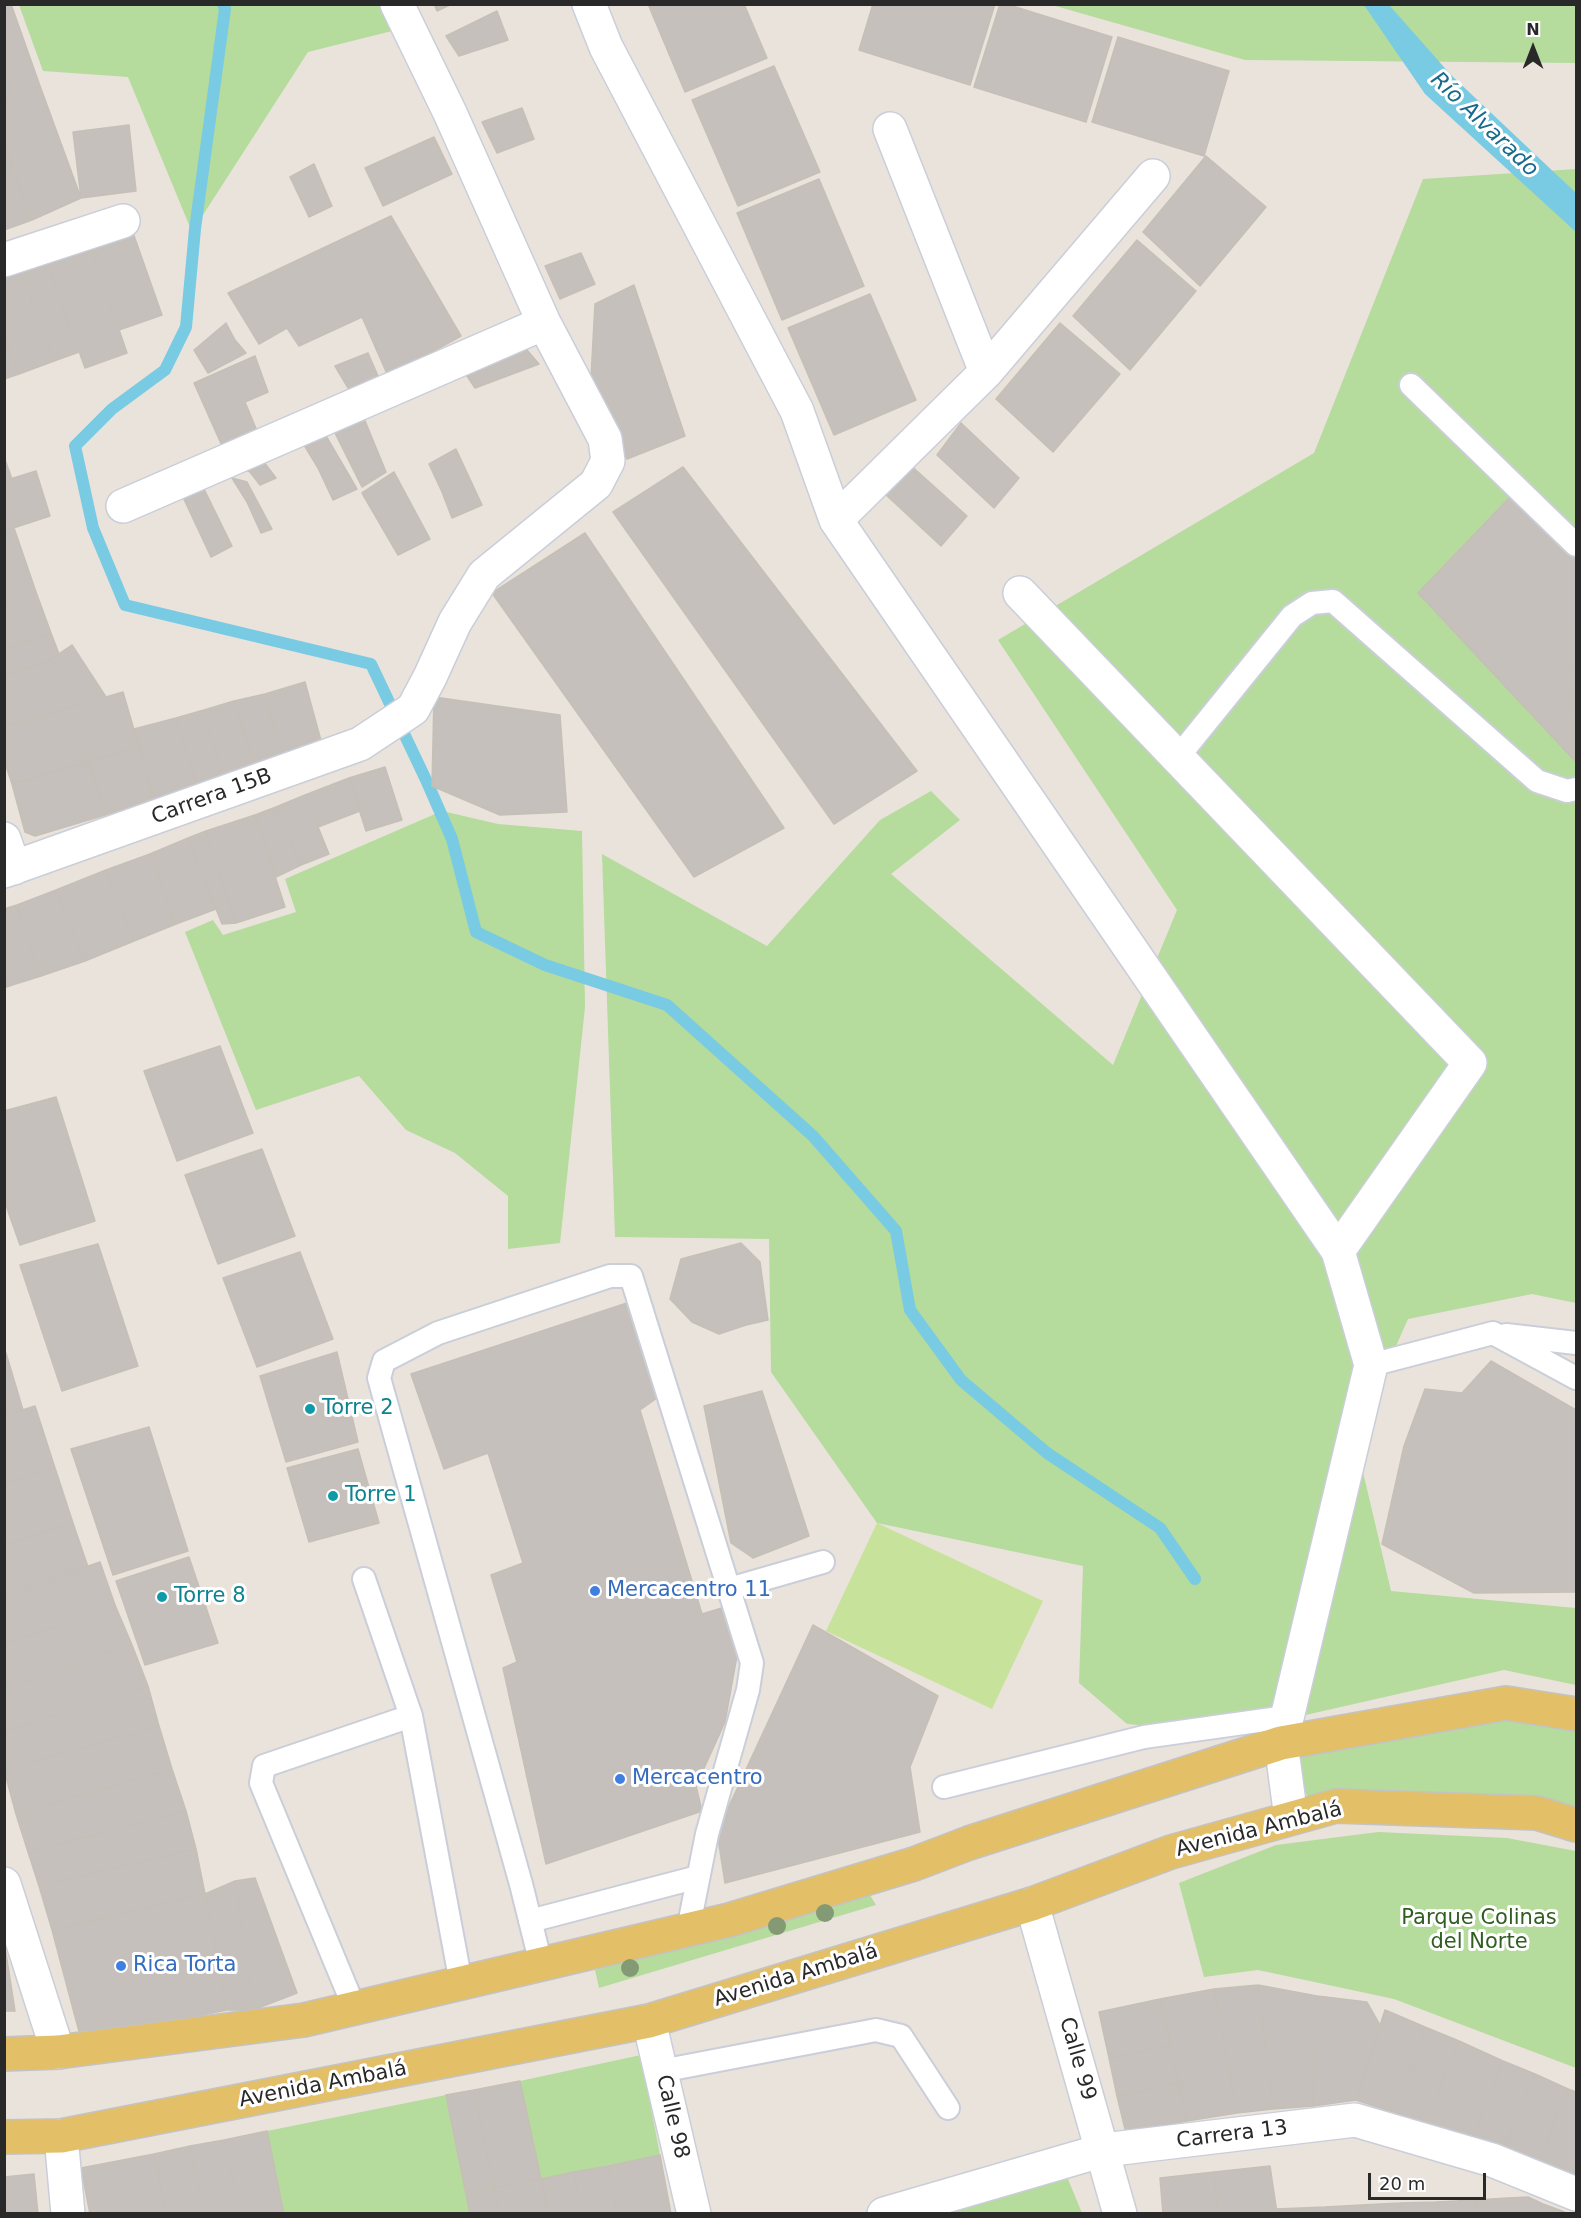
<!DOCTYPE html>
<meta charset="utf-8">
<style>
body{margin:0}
#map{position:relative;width:1581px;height:2218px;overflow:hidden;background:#eae3dc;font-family:"DejaVu Sans",sans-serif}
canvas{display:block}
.frame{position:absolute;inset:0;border:6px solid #292929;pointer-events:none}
.north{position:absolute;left:1503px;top:18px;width:60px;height:60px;-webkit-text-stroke:4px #fff;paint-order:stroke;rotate:0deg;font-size:16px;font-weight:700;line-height:24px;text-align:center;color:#292929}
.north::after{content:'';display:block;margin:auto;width:21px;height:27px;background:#292929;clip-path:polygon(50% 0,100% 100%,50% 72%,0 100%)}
.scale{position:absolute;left:1368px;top:2173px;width:118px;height:27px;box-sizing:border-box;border:3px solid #292929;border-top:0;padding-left:8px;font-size:18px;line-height:21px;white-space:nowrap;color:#292929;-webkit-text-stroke:4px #fff;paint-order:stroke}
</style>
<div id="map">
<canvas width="1581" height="2218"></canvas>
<div class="frame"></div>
<div class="north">N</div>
<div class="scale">20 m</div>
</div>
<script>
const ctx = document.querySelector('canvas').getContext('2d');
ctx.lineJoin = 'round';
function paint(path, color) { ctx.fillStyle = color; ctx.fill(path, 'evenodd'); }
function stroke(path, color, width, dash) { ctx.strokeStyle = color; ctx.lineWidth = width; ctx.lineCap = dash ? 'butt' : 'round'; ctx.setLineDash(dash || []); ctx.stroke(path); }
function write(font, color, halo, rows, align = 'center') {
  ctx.font = font + ' "DejaVu Sans",sans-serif'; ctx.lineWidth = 6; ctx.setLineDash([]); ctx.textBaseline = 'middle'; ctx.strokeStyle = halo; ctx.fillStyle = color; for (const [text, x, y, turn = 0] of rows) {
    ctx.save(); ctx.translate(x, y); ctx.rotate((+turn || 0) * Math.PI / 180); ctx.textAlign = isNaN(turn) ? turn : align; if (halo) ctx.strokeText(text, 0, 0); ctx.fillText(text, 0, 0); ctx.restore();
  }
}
const green = new Path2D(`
 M19 5H393L404 28 308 52 192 232 128 77 43 71Z
 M1052 5H1576V63L1245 60Z
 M1576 169V1303L1532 1294 1408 1319 1355 1438 1391 1591 1576 1608V1685L1504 1670 1226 1733 1127 1724 1079 1683 1083 1566 877 1523 771 1372 769 1239 615 1237 602 854 767 946 880 820 931 791 960 820 891 874 1113 1065 1177 910 998 640 1314 453 1423 179Z
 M442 811 498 824 582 831 585 1007 560 1243 508 1249V1196L455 1153 406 1130 359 1076 256 1110 185 932 213 920 223 935 296 912 285 879Z
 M1509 1717 1576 1728V1813L1311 1799C1297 1785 1295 1775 1301 1755Z
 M1378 1832 1507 1838 1576 1851V2068L1394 1999 1258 1970 1204 1977 1179 1883 1276 1845Z
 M868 1892 876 1905 599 1988 595 1970Z
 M641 2055 660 2155 541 2179 520 2081Z
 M446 2095 470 2213H284L267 2131Z
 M1065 2172 1082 2213 936 2214Z`);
const pitch = new Path2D(`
 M877 1523 1043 1601 992 1709 826 1631Z`);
const water = new Path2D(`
 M1364 5H1389L1451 75 1576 193V232L1425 94Z`);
const stream = new Path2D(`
 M223 4 225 9 195 229 186 327 165 370 112 409 75 446 93 528 125 605 371 664 427 782 452 839 476 932 545 965 667 1005 813 1136 896 1231 910 1310 961 1380 1047 1453 1160 1528 1195 1579`);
const building = new Path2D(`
 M4 4H11L40 86 4 99Z
 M434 4H452L437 11Z
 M648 4H744L767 58 685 92Z
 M873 4H995L970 85 859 50Z
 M1000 4H1006L1112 37 1086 122 974 87Z
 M497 11 508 40 459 56 446 36Z
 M1118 37 1229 71 1204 156 1092 122Z
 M774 66 820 172 738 206 692 100Z
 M40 86 81 198 32 220 4 143V99Z
 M522 108 534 139 497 153 482 122Z
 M129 125 136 191 81 198 73 132Z
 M434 137 452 174 383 206 365 168Z
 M4 143 32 220 4 230Z
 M1206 156 1266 207 1200 286 1143 232Z
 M314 164 332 206 309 217 290 177Z
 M819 179 864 286 782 320 737 213Z
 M391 216 461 336 388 376 362 317 299 346 287 328 259 344 228 293Z
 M132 230 162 315 119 330 90 245Z
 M1137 240 1196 291 1130 370 1073 316Z
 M90 245 127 353 85 368 46 259Z
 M581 253 595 284 560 299 545 266Z
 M46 259 79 352 54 361 20 268Z
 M20 268 54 361 19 374 4 335V274Z
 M634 285 685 436 627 459 591 378 595 304Z
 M870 294 916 400 834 435 788 328Z
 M226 323 235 340 246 353 208 373 194 350Z
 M1060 323 1120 374 1053 452 996 399Z
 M4 335 19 374 4 379Z
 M520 342 539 364 475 388 461 367Z
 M368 353 381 383 351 393 335 366Z
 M255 356 268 392 245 402 257 431 223 448 194 383Z
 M361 411 386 472 362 487 331 425Z
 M961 423 1019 478 994 508 937 455Z
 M322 429 357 489 333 500 318 468 301 440Z
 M456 449 482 505 452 518 442 492 429 464Z
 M257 453 276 478 260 485 250 472 237 465Z
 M4 457 12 479 4 481Z
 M908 463 967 516 941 546 884 493Z
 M683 467 917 771 834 824 613 512Z
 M36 471 50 516 4 531V481Z
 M394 472 430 539 398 555 362 493Z
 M232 478 247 482 272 529 261 533 247 502Z
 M203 487 232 546 211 557 182 495Z
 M1514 493 1576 558 1575 761 1418 593Z
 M14 528 36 592 4 603V531Z
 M585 533 784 828 694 877 492 593Z
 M36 592 51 633 4 649V603Z
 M51 633 59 654 45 663 4 675V649Z
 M72 645 106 697 4 727V675L45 663Z
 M305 682 323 748 283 760 265 694Z
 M123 692 139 747 12 784 4 760V727Z
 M265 694 283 760 255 768 234 701Z
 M434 697 560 715 567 812 500 815 432 786Z
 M234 701 255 768 223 778 204 710Z
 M204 710 223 778 197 784 176 718Z
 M176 718 197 784 154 799 134 729Z
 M139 747 154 799 105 815 89 761Z
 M89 761 105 815 35 836 25 832 12 784Z
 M385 767 402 820 366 831 349 778Z
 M349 778 360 811 318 827 305 795Z
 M305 795 329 854 301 865 276 807Z
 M276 807 301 865 276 877 255 815Z
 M255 815 285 907 236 923 206 831Z
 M206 831 236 923 222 924 188 838Z
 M188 838 216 909 176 924 150 854Z
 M150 854 176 924 134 941 106 870Z
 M106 870 134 941 85 961 56 890Z
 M56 890 85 961 41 976 17 905Z
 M17 905 41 976 9 986 4 973V909Z
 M4 973 9 986 4 988Z
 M220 1046 253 1133 177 1161 144 1071Z
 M56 1097 95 1221 20 1245 4 1200V1111Z
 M262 1149 295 1236 218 1264 185 1175Z
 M741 1243 760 1262 768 1320 746 1325 719 1334 692 1322 670 1299 681 1259Z
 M98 1244 138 1366 62 1391 20 1265Z
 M300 1252 333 1339 257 1367 223 1278Z
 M633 1301 660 1396 640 1410 702 1614 725 1607 738 1650 725 1722 696 1786 702 1811 546 1864 503 1668 517 1662 491 1575 523 1563 488 1453 444 1469 411 1374Z
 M337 1352 358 1442 286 1462 260 1376Z
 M6 1353 23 1410 4 1416V1354Z
 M1491 1361 1576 1410V1592L1474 1593 1382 1544 1404 1446 1425 1389 1462 1393Z
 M762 1391 809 1536 753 1558 731 1543 704 1406Z
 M35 1406 55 1468 4 1484V1416Z
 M149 1427 188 1551 113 1575 71 1449Z
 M358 1449 379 1523 309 1542 287 1468Z
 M55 1468 73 1523 4 1545V1484Z
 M73 1523 88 1567 4 1595V1545Z
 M189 1557 218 1643 145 1665 116 1581Z
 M100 1562 115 1605 4 1645V1595Z
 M115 1605 132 1645 4 1688V1645Z
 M813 1625 938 1696 910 1767 920 1832 725 1883 717 1832Z
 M132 1645 148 1686 4 1732V1688Z
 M148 1686 159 1726 4 1770V1732Z
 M159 1726 172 1769 16 1814 4 1770Z
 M172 1769 186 1811 28 1852 16 1814Z
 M186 1811 196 1849 39 1886 28 1852Z
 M196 1849 205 1894 52 1930 39 1886Z
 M255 1878 297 1993 253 2010 235 1881Z
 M235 1881 253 2010H227L205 1894Z
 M205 1894 227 2010 81 2039 52 1930Z
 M4 1940 15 2011H4Z
 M1258 1985 1273 2109 1237 2113 1214 1989Z
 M1258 1985 1317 1996 1313 2106 1273 2109Z
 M1214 1989 1237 2113 1187 2121 1160 1999Z
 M1317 1996 1367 2002 1380 2025 1356 2100 1313 2106Z
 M1160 1999 1170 2045 1109 2058 1099 2012Z
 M1385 2010 1425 2027 1395 2113 1356 2100Z
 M1425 2027 1459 2041 1426 2123 1395 2113Z
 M1459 2041 1503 2061 1473 2139 1426 2123Z
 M1170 2045 1179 2083 1117 2096 1109 2058Z
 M1503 2061 1535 2074 1503 2149 1473 2139Z
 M1535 2074 1568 2089 1539 2161 1503 2149Z
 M520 2081 541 2179 494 2188 474 2090Z
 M1179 2083 1187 2121 1126 2133 1117 2096Z
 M1568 2089 1576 2092V2174L1539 2161Z
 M474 2090 494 2188 466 2194 446 2095Z
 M267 2131 284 2214H240L224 2140Z
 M224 2140 240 2214H204L190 2146Z
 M190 2146 204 2214H166L154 2154Z
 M154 2154 166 2214H90L81 2168Z
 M660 2155 671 2214H617L608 2166Z
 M608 2166 617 2214H582L574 2172Z
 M1270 2166 1277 2213 1218 2214 1214 2172Z
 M574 2172 582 2214H548L541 2179Z
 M1214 2172 1218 2214H1163L1160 2178Z
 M34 2174 38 2214H4V2177Z
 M541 2179 548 2214H499L494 2188Z
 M494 2188 499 2214H470L466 2194Z
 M1528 2197 1543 2204V2214H1509L1508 2198Z
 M1508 2198 1509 2214H1476V2200Z
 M1476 2200V2214H1437L1436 2202Z
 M1436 2202 1437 2214H1401L1400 2203Z
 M1400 2203 1401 2214H1362V2205Z
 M1543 2204 1562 2211 1568 2214H1543Z
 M1362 2205V2214H1326L1325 2207Z
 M1325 2207 1326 2214H1277L1276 2209Z`);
const service = new Path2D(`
 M1411 385 1576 545
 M1178 757 1292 616 1312 603 1333 601 1537 781 1567 791 1576 789
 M1506 1335 1576 1343
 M1371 1365 1493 1333 1576 1378
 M364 1579 411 1716 461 1983
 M729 1589 823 1562
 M944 1787 1144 1737 1286 1717
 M530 1921 698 1877
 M541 1964 521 1884 379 1378 384 1361 438 1333 610 1276H631L752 1663 748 1690 707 1834 688 1930
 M354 2007 261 1783 264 1766 411 1716
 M661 2071 876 2030 901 2036 948 2108`);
const minor = new Path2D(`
 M589 4 606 47 797 411 836 520 1338 1251
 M890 129 986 372
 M4 260 123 221
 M123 506 544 323
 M836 520 986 372 1153 176
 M1020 593 1470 1063 1338 1251 1371 1365 1281 1743 1291 1818
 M4 839 14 868
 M4 871 360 744 413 709 430 677 455 622 484 575 596 484 608 461 605 439 544 323 450 113 397 4
 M4 1884 58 2052
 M1032 1904 1120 2214
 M649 2021 694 2214
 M61 2136 68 2214
 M884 2214 1104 2150 1355 2120 1492 2160 1576 2194`);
const primary = new Path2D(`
 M4 2054 58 2052 304 2020 729 1920 914 1864 969 1843 1281 1743 1506 1703 1576 1714
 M4 2137 61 2136 649 2021 1032 1904 1171 1852 1336 1806 1537 1813 1576 1825`);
const trees = [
 [825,1913],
 [777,1926],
 [630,1968]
];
const markers = [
 [310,1409,6,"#0f9aa8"],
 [333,1496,6,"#0f9aa8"],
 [595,1591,6,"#3f7fe0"],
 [162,1597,6,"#0f9aa8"],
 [620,1779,6,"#3f7fe0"],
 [121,1966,6,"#3f7fe0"]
];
const streetNames = [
 ["Carrera 15B",212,797,-20],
 ["Avenida Ambalá",1259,1830,-14],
 ["Avenida Ambalá",796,1976,-17],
 ["Calle 99",1077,2059,74],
 ["Avenida Ambalá",323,2085,-11],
 ["Calle 98",672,2117,77],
 ["Carrera 13",1232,2135,-7]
];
const cultureNames = [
 ["Torre 2",322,1409],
 ["Torre 1",345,1496],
 ["Torre 8",174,1597]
];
const shopNames = [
 ["Mercacentro 11",607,1591],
 ["Mercacentro",632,1779],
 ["Rica Torta",133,1966]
];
const parkNames = [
 ["Parque Colinas",1479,1919],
 ["del Norte",1479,1943]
];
const waterNames = [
 ["Río Alvarado",1484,125,44]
];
paint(green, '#b5db9d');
paint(pitch, '#c7e29a');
paint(water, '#78cbe2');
stroke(stream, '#78cbe2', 12);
paint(building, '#c5c0bb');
stroke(building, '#c5bfb6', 1.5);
stroke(service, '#caced9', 26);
stroke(minor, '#caced9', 36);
stroke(primary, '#c3c3c3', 36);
stroke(service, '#fff', 22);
stroke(minor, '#fff', 33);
stroke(primary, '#e3c068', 33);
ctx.fillStyle = '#849a75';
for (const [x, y] of trees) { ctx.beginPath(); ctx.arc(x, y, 9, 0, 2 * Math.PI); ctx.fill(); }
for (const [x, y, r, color] of markers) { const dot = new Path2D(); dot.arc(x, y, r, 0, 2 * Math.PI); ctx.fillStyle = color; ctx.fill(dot); stroke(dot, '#fff', 2); }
write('21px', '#292929', '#fff', streetNames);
write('21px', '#0d838f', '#fff', cultureNames, 'left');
write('21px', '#366cbe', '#fff', shopNames, 'left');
write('21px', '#305e20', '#fff', parkNames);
write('italic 22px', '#1a6a8c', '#fff', waterNames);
</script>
